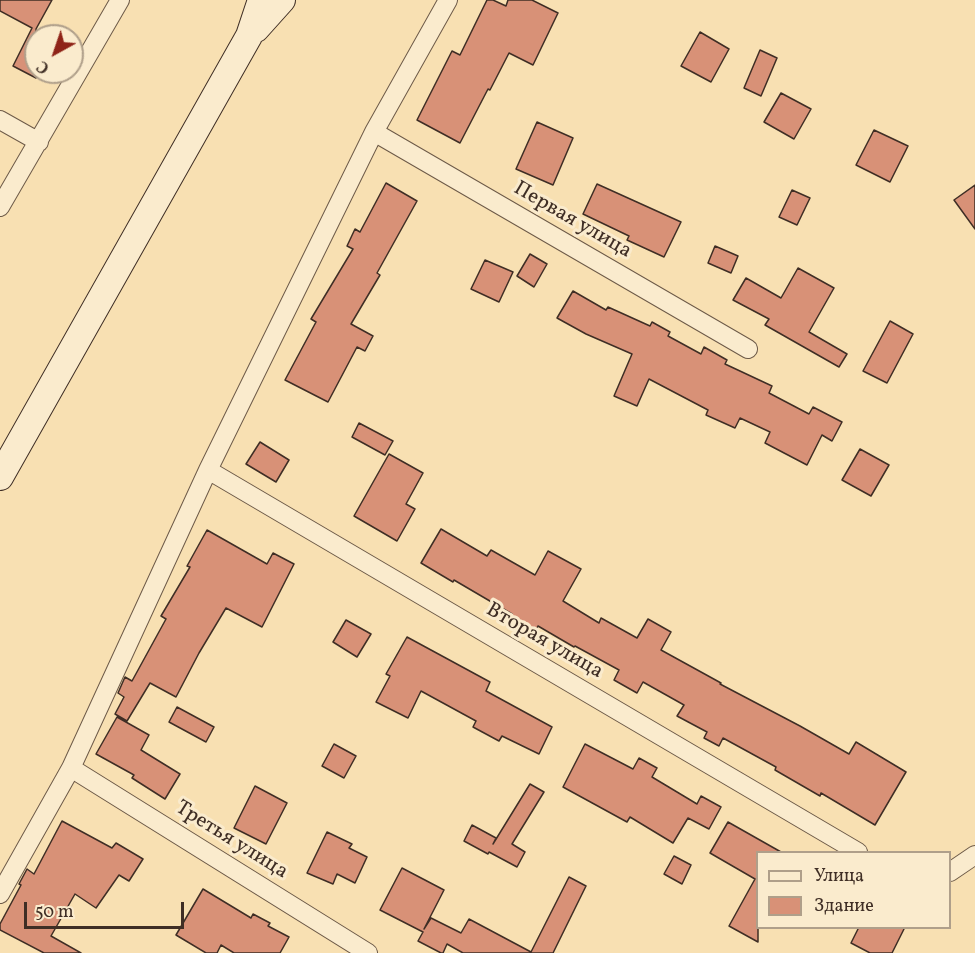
<!DOCTYPE html>
<meta charset="utf-8">
<style>
body{margin:0}
#map{position:relative;width:975px;height:953px;overflow:hidden;background:#f8e0b2;font-family:Vollkorn,serif}
canvas{display:block}
.legend{position:absolute;left:756px;top:851px;width:195px;height:78px;box-sizing:border-box;background:#faebcd;border:2px solid #af9f8a;margin:0;padding:8px 10px;list-style:none;font-size:18px;color:#3f2e25}
.legend li{display:flex;align-items:center;gap:12px;height:30px}
.legend b{width:30px;border:2px solid #af9f8a}
.north{position:absolute;left:24px;top:24px;width:60px;height:60px;box-sizing:border-box;background:#faebcd;border:2px solid #af9f8a;border-radius:50%;rotate:220deg;font-size:16px;font-weight:700;line-height:24px;text-align:center;color:#3f2e25}
.north::after{content:'';display:block;margin:auto;width:21px;height:27px;background:#8f2418;clip-path:polygon(50% 0,100% 100%,50% 72%,0 100%)}
.scale{position:absolute;left:24px;top:902px;width:160px;height:27px;box-sizing:border-box;border:3px solid #3f2e25;border-top:0;padding-left:8px;font-size:18px;line-height:21px;white-space:nowrap;color:#3f2e25;-webkit-text-stroke:4px #faebcd;paint-order:stroke}
</style>
<div id="map">
<canvas width="975" height="953"></canvas>
<ul class="legend">
<li><b style="height:8px;background:#faebcd"></b>Улица</li>
<li><b style="height:16px;background:#d89177"></b>Здание</li>
</ul>
<div class="north">С</div>
<div class="scale">50 m</div>
</div>
<script>
const ctx = document.querySelector('canvas').getContext('2d');
ctx.lineJoin = 'round';
function paint(path, color) { ctx.fillStyle = color; ctx.fill(path, 'evenodd'); }
function stroke(path, color, width, dash) { ctx.strokeStyle = color; ctx.lineWidth = width; ctx.lineCap = dash ? 'butt' : 'round'; ctx.setLineDash(dash || []); ctx.stroke(path); }
function write(font, color, halo, rows, align = 'center') {
  ctx.font = font + ' Vollkorn,serif'; ctx.lineWidth = 6; ctx.setLineDash([]); ctx.textBaseline = 'middle'; ctx.strokeStyle = halo; ctx.fillStyle = color; for (const [text, x, y, turn = 0] of rows) {
    ctx.save(); ctx.translate(x, y); ctx.rotate((+turn || 0) * Math.PI / 180); ctx.textAlign = isNaN(turn) ? turn : align; if (halo) ctx.strokeText(text, 0, 0); ctx.fillText(text, 0, 0); ctx.restore();
  }
}
const building = new Path2D(`
 M0 0H52L36 29V78L13 66 32 28 0 11Z
 M487 0H493L506 6 508 0H532L558 13 533 65 509 53 490 90 488 89 460 143 417 120 452 51 460 55Z
 M700 32 729 49 711 82 681 66Z
 M760 50 777 58 761 96 744 88Z
 M781 93 811 109 794 139 764 122Z
 M537 122 573 138 553 185 516 169Z
 M874 130 908 146 890 182 856 165Z
 M386 183 417 201 377 273 380 275 351 324 373 336 365 351 357 347 328 402 285 380 316 322 311 319 353 249 347 246 355 229 360 232Z
 M597 184 681 222 664 257 627 240 629 236 583 214Z
 M975 185V229L954 200Z
 M792 190 810 198 797 225 779 217Z
 M715 246 738 256 731 273 708 263Z
 M530 254 547 264 534 287 517 276Z
 M485 260 513 272 499 302 471 289Z
 M798 268 834 288 809 332 847 354 839 367 765 325 769 319 733 300 746 278 781 298Z
 M573 291 606 310 608 307 650 326 652 322 670 332 668 336 701 354 704 347 727 360 725 364 772 386 769 393 809 414 813 407 842 422 832 441 822 435 807 465 765 443 770 432 740 418 735 428 706 415 708 410 649 379 637 406 614 396 632 354 586 334 557 318Z
 M890 321 913 334 887 383 863 371Z
 M359 423 393 441 385 455 352 437Z
 M260 442 289 460 276 482 246 464Z
 M860 449 889 465 871 496 842 480Z
 M389 454 423 473 406 504 415 509 397 541 354 516Z
 M441 529 487 556 491 550 535 575 548 551 581 569 563 601 599 623 601 618 637 638 648 619 671 632 661 650 721 683 720 684 800 726 849 754 856 742 906 772 875 825 821 793 820 796 775 770 776 767 723 738 719 746 704 738 707 732 677 716 684 705 643 682 637 693 614 680 619 670 575 646 574 647 538 626 533 635 508 621 512 614 454 580 453 582 421 563Z
 M207 530 267 564 273 553 294 564 262 627 226 608 199 653 176 697 150 683 127 721 115 714 124 697 118 693 125 677 132 681 166 619 161 616 190 567 187 566Z
 M346 620 371 634 357 657 333 642Z
 M407 637 490 682 486 691 552 727 539 754 502 736 499 741 473 727 476 721 421 691 408 718 376 702 390 676 386 674Z
 M177 707 214 727 206 742 169 722Z
 M117 717 149 735 141 750 180 774 165 799 132 778 134 775 96 754Z
 M334 744 356 756 344 778 322 766Z
 M585 744 633 769 639 758 657 768 652 777 697 804 701 796 721 807 709 829 688 818 673 843 630 817 627 822 563 787Z
 M530 784 544 792 512 844 525 852 517 867 489 852 488 854 464 841 472 825 496 838 493 844Z
 M255 786 287 803 266 844 234 828Z
 M62 821 112 848 116 843 143 859 129 881 119 875 96 908 75 894 51 936 81 953H44L0 930V924L21 885 19 884 27 869 34 874Z
 M728 822 781 852H758V942L729 926 755 879 710 853Z
 M327 832 352 844 349 848 367 857 355 883 337 874 333 884 307 873Z
 M674 856 691 865 682 884 664 874Z
 M402 868 444 890 424 929 431 918 461 933 469 919 531 952 569 877 586 886 553 953H463L447 944 443 953H441L418 941 423 932 380 910Z
 M203 889 251 918 253 914 270 923 268 926 289 937 280 953H234L221 945 217 953H206L176 935Z
 M859 927H905L892 953H870L851 943Z`);
const street = new Path2D(`
 M0 120 39 142
 M374 132 748 349
 M0 207 120 0
 M208 470 858 852
 M71 768 368 953
 M950 872 975 855
 M0 894 71 768 208 470 374 132 448 0`);
const secondary = new Path2D(`
 M256 29 282 0
 M0 477 249 36 261 0`);
const streetNames = [
 ["Первая улица",572,221,30],
 ["Вторая улица",544,642,30],
 ["Третья улица",231,841,32]
];
paint(building, '#d89177');
stroke(building, '#3f2e25', 1.5);
stroke(street, '#6d5a48', 20);
stroke(secondary, '#3f2e25', 28);
stroke(street, '#faebcd', 18);
stroke(secondary, '#faebcd', 26);
write('21px', '#3f2e25', '#faebcd', streetNames);
</script>
